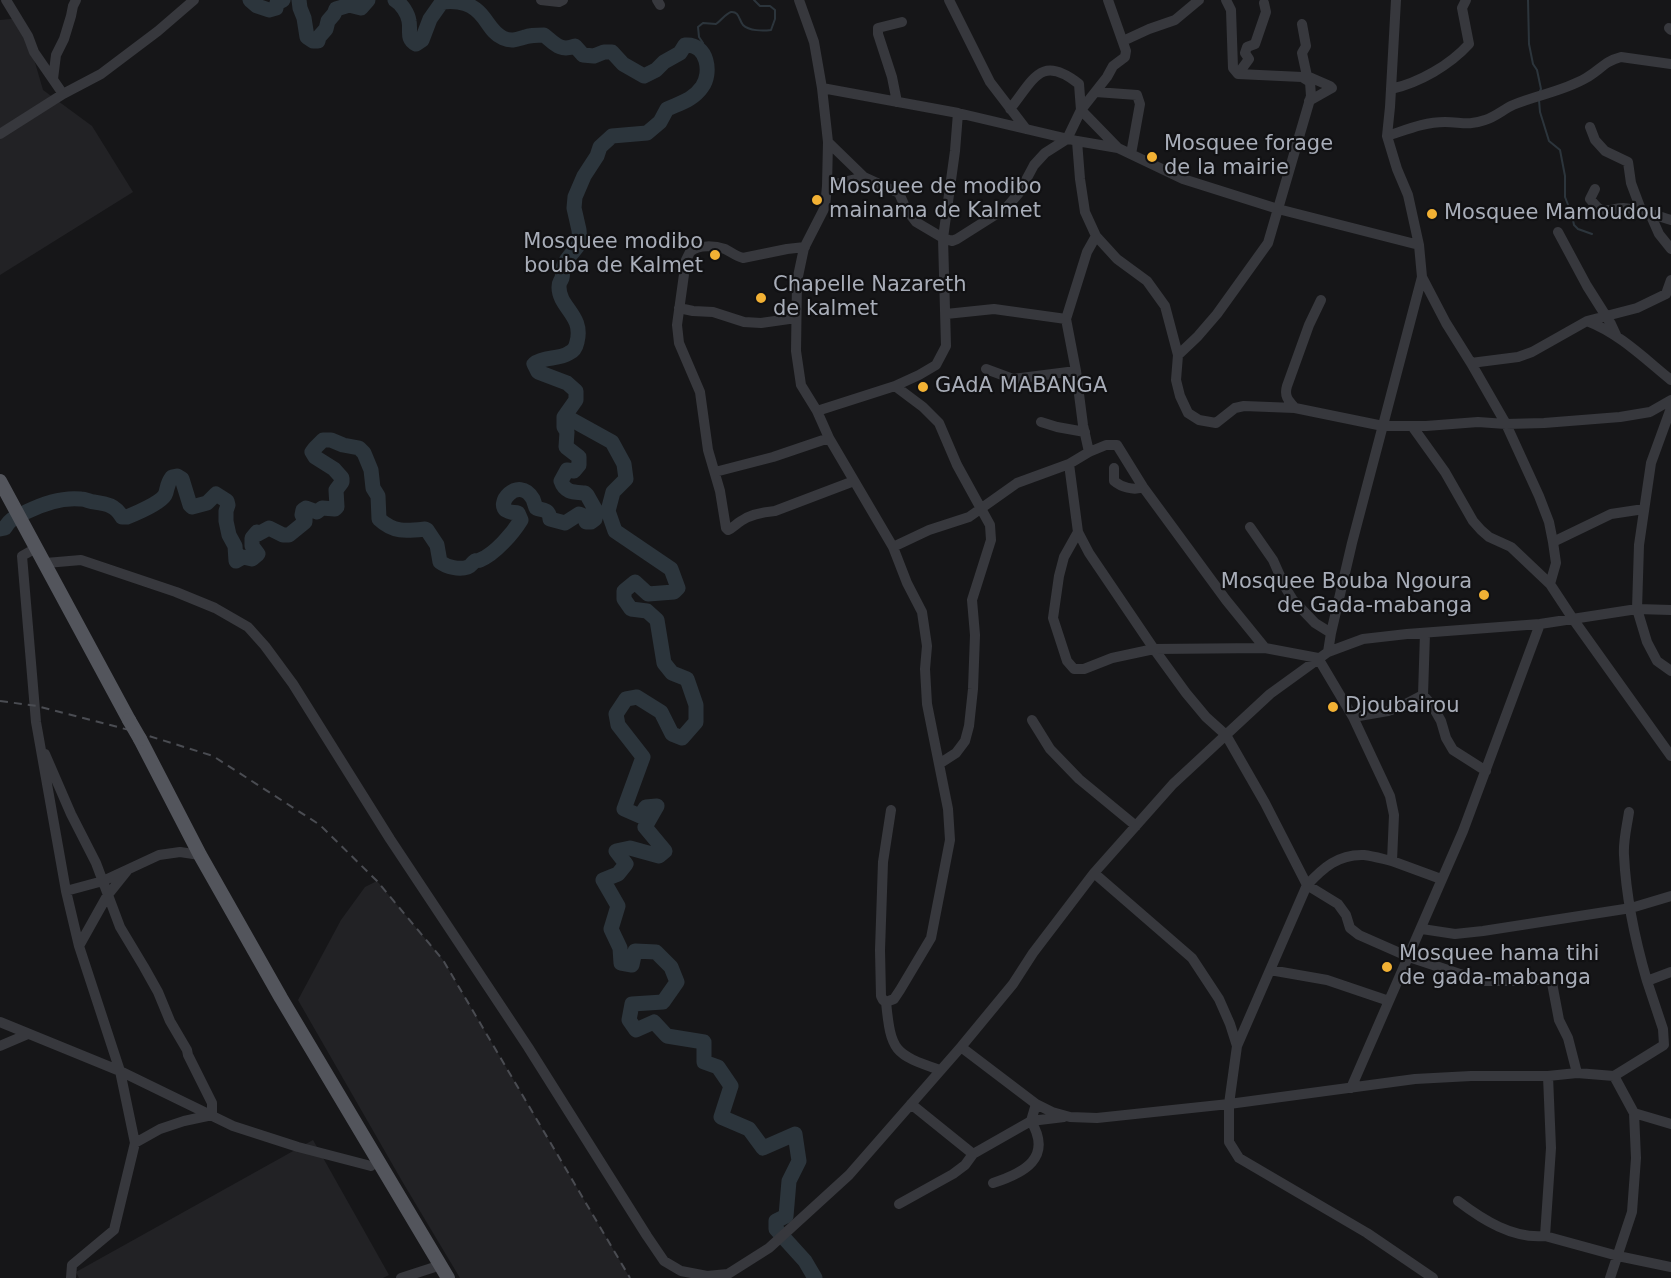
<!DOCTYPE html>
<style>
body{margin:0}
canvas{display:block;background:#161618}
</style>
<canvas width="1671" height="1278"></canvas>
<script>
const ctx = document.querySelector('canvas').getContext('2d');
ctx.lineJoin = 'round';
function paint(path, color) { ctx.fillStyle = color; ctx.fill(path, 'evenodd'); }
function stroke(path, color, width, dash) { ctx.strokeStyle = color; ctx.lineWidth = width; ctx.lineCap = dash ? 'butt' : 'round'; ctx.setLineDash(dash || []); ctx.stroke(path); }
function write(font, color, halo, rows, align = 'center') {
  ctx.font = font + ' "DejaVu Sans",sans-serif'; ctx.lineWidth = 4.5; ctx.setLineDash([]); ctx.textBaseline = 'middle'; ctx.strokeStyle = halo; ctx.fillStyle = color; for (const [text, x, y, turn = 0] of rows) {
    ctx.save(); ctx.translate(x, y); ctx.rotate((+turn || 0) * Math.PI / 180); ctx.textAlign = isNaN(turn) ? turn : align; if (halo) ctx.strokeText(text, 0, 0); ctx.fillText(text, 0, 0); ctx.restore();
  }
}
const built = new Path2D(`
 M22 18 43 90 92 126 133 192 0 275V20Z
 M377 881 443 960 630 1278H460L402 1181 298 1000 341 920 365 887Z
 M313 1140 389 1275 383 1278H79L76 1272Z`);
const stream = new Path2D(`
 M1528 0 1529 44 1533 64 1537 70 1541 89 1540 91
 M701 51 703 43 699 37 698 27 703 23 716 24C721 21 725 14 731 12 739 11 739 20 743 25 749 31 763 31 771 30L775 19V10L770 6H760L754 0
 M1539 100 1540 112 1549 141 1560 150 1565 176V197L1572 215 1574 225 1578 229 1592 234`);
const river = new Path2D(`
 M250 0 257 6 269 10 276 8 277 3 283 0
 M299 0 300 8 304 18 307 37 313 41H318L319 37 326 29 328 21 334 14 336 9 349 5 361 8 368 0
 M565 416 612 442 624 464 626 479 613 492 608 511 615 531 671 569 678 588 674 592 648 594 635 582 624 591V599L631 609 647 611 657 620 664 663 672 673 687 679 696 705V722L682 738 672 734 661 712 637 697 626 699 616 714 618 725 643 757 624 809 640 816 646 807 657 806 645 827 665 851 659 856 630 848 616 851 626 864 618 874 603 880 618 906 611 929 620 948 621 963 632 965 635 951 656 952 671 967 677 982 663 1002 632 1004 629 1020 636 1030 654 1022 667 1036 704 1042V1062L718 1067 731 1086 721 1117 749 1129 763 1148 795 1134 799 1161 789 1181 786 1216 776 1221V1229L805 1261 815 1278
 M0 529 5 528C10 518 17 517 26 512 42 504 62 497 81 499 86 499 90 502 94 502 107 504 115 505 122 517H127C137 513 160 503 165 495 168 489 166 485 172 477L177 476 182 479 190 505 192 507 207 503 216 494 227 501 228 505 226 511V521L229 535 235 546 236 561 243 557 252 559 258 554 252 546V538L257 532 258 534 269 528 283 535H289L305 522V519L302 515 303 510 306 508 317 512 322 508 335 509 337 507 336 490 342 482V478L334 469 315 457 312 452 315 448 323 440H331L343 445 359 448 364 453 371 470 373 488 378 496 379 519C394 533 407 531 425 529L427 530 437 545 440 562C447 567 459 570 468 567 471 566 472 563 475 561 477 560 478 561 480 560 495 554 513 533 521 520L518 513C515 512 511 513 508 511 493 506 518 474 533 499 534 502 535 505 536 508 544 511 549 509 550 519L565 523 579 514 584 516 586 522H591L595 519 596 511 587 495 585 493C574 492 565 493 561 481L567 470 574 471 579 465V457L566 447 567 432 564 427V417L576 400V391L567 383 538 372 534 364C544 356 558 360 569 353 574 351 576 347 577 342 584 315 559 308 559 287 559 282 560 283 562 278 563 274 562 269 564 265 567 256 576 251 580 242L579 230 574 208 575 197 584 176 597 156 600 147 612 136 647 133 660 122 667 109C680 103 693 100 702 87 712 74 708 43 685 45L680 53 664 62 656 70 644 76 623 64 612 52H604L594 56 583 55 575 46C560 52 554 43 544 35 539 35 531 35 525 37 518 39 512 42 503 38 494 34 490 26 484 18 473 3 459 0 442 2L430 19 422 40 416 44C406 39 411 31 409 21 408 14 402 4 395 0`);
const minor = new Path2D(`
 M6 0 28 36 34 52 63 94
 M541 0 559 2 563 0
 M657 0 660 5
 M799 0 814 42 822 88 828 142 827 186 825 207 804 248 797 281 796 351 801 385 817 411 829 438 893 547 907 583 922 612 927 646 925 669 927 704 948 809 950 840 931 938 900 990 894 999 886 1002 883 1000 881 996 880 950 883 862 891 810
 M949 0 990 82 1026 129
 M1302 24 1306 46 1302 53 1307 76 1330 86 1332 88 1309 101
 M1669 28 1671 30
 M1123 41 1149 29 1175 20 1199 0
 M1238 74 1249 59 1245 53 1247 47 1255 44 1266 12 1264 3
 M53 79 56 55 64 39 71 16 73 6 76 0
 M822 88 958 113 1077 141 1118 148 1183 179 1278 209 1419 245
 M1391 89C1419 83 1450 65 1469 44L1462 8 1466 0
 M1096 92 1137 95 1140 104 1131 154
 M897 102 892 77 878 34V28L902 22
 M1010 109C1034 79 1041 54 1079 84L1081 110 1118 148
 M1590 127 1595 140 1605 151 1628 162 1631 183 1640 207 1644 212 1651 216 1659 234 1671 249
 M0 134 63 94 101 74 158 31 194 0
 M1387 136C1406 130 1424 122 1445 122 1461 122 1468 126 1485 120 1495 117 1504 109 1513 105 1537 95 1564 91 1586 78 1600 70 1605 61 1621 57L1671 64
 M1077 141 1080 179 1085 212 1096 236 1117 259 1147 281 1165 306 1178 355 1176 380 1180 396 1188 413 1199 420 1216 423 1235 408 1244 406 1295 408 1383 426H1426L1478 422 1506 424 1544 423 1620 417 1650 412 1671 400
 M828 142 864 177 899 193 906 209 916 222 943 238 952 241 957 239 1006 208 1019 193 1034 165 1045 153 1067 139 1081 110 1107 77 1113 66 1125 57 1126 51 1108 0
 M827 186 864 177
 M1595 189 1590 199C1593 202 1596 207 1600 209 1609 213 1616 207 1624 208 1640 209 1655 215 1671 220
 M1558 232 1587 286 1611 324 1617 337
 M805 247 787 249 743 258C736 256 731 252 725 249 716 246 698 244 690 252 690 252 686 260 686 260L677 325 679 343 700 392 708 450 720 491 726 528 728 530C733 528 736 524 741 521 751 514 763 512 775 511L854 481
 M1422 277 1446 323 1471 363 1506 424 1539 496 1549 522 1553 542 1556 563 1550 584
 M679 308 693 311 713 312 744 322 761 323 796 318
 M946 314 994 309 1066 319
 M1587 321C1619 333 1645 359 1671 380
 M1178 355 1198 336 1217 314 1268 243 1311 96 1310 82 1302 77 1238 74 1233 68 1231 10 1226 0
 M1471 363 1518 357 1532 352 1587 321 1637 308 1666 294 1671 280
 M986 369 1013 379 1076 371
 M895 386 923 407 939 423 957 465 990 525 991 540 972 600 975 635 973 689 969 726 965 741 956 753 939 764
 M1295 408C1288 400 1284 396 1287 386L1309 325 1321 300
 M1671 408 1651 463 1639 545 1637 609 1647 642 1657 661 1671 671
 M817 411 895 386 919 375 936 365 946 346 943 238 955 151 958 113
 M1041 422 1057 427 1085 432
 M1412 426 1445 472 1473 521 1481 530 1489 537 1511 547 1550 584 1573 619 1671 756
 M1089 452 1083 425 1076 371 1066 319 1087 252 1096 236
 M1069 464 1078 532 1089 553 1154 649 1186 693 1206 717 1226 735 1265 803 1307 885 1237 1046 1229 1104V1142L1239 1158 1367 1233 1433 1278
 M1114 468V481C1121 487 1134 491 1143 487
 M715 472 773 457 829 438
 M1250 527 1273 560 1285 587 1293 600 1315 623 1331 633
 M1553 542 1611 514 1644 509
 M893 547 929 530 969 517 1017 483 1069 464 1089 452 1106 445H1117L1143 487 1226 600 1265 648 1154 649 1112 658 1084 669H1074L1067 661 1053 618 1059 576 1064 557 1078 532
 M36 548 22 556 36 722 66 891 79 946 120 1071 135 1143 114 1230 72 1265 71 1278
 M46 563 81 560 176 592 215 608 248 627 265 646 293 684 390 839 528 1047 647 1236 664 1261 681 1271 707 1276 728 1274 769 1248 849 1175 961 1047 1013 984 1033 953 1094 873 1173 784 1270 694 1328 652 1363 639 1407 634 1540 624 1637 609 1671 610
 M1265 648 1318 658 1353 717 1390 796 1394 815 1392 861 1441 879
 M1328 652 1331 633 1352 543 1422 277 1419 245 1408 195 1397 169 1387 136 1390 107 1396 0
 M1423 695 1432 705 1441 721 1446 738 1453 750 1486 771
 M1353 717 1388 711 1402 706 1423 695 1425 633
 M1032 720 1050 749 1079 779 1136 826
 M45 754 71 814 96 863 120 927 144 967 158 992 170 1021 187 1050 188 1055 212 1103V1115L184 1121 160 1129 135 1143
 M1629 812C1627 826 1623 841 1624 855 1626 897 1635 940 1647 981
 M1392 861C1383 859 1373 856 1364 855 1338 854 1323 868 1307 885L1338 904 1346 915 1350 928 1359 935 1409 957 1481 981H1526L1544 979 1552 983 1559 1020 1568 1038 1577 1073
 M1094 873 1192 958 1219 999 1230 1024 1237 1046
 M66 891 103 881 159 855 180 852 200 855
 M1422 929 1455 934 1483 931 1631 908 1671 896
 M79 946 107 896 127 871
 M1270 970 1327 980 1389 1001
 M886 1002C891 1052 894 1054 940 1070
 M0 1022 120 1071 233 1126 298 1147 371 1166
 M0 1046 28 1034
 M961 1047 1036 1104 1052 1112 1070 1117 1097 1118 1229 1104 1415 1079 1471 1076H1548L1577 1073 1614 1076 1664 1045 1663 1029 1647 981 1671 972
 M1614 1076 1634 1113 1671 1124
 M1351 1088 1463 831 1540 624
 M911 1104 973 1154
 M993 1183C1024 1173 1053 1158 1031 1121L1036 1104
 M1458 1201C1483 1220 1513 1239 1545 1236L1618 1256 1671 1267
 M899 1204 953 1174 965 1165 973 1154 1031 1121 1064 1117
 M1545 1236 1551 1148 1548 1076
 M401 1278 441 1265
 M1610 1278 1632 1212 1636 1158 1634 1113`);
const major = new Path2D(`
 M0 481 129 720
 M140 739 200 855 281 998 448 1278`);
const rail = new Path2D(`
 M0 701 37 706 133 731 213 756 320 825 377 881 443 960 630 1278`);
const majorBridge = new Path2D(`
 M129 720 140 739`);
const markers = [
 [1152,157,6,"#f2b134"],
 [817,200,6,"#f2b134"],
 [1432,214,6,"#f2b134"],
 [715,255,6,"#f2b134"],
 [761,298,6,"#f2b134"],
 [923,387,6,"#f2b134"],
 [1484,595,6,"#f2b134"],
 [1333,707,6,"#f2b134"],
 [1387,967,6,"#f2b134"]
];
const poiNames = [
 ["Mosquee forage",1164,145],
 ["de la mairie",1164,169],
 ["Mosquee de modibo",829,188],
 ["mainama de Kalmet",829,212],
 ["Mosquee Mamoudou",1444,214],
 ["Mosquee modibo",703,243,"right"],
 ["bouba de Kalmet",703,267,"right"],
 ["Chapelle Nazareth",773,286],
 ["de kalmet",773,310],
 ["GAdA MABANGA",935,387],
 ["Mosquee Bouba Ngoura",1472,583,"right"],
 ["de Gada-mabanga",1472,607,"right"],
 ["Djoubairou",1345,707],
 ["Mosquee hama tihi",1399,955],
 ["de gada-mabanga",1399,979]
];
paint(built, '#222225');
stroke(stream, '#2c353c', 2);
stroke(river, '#2c353c', 15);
stroke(minor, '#37383d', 10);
stroke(major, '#53555c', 14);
stroke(rail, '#4a4c52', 2, [8, 6]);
stroke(majorBridge, '#53555c', 14);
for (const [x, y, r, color] of markers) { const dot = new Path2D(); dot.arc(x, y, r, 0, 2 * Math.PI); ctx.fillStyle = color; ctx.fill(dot); stroke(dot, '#111113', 2); }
write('21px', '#a8adb8', '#111113', poiNames, 'left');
</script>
